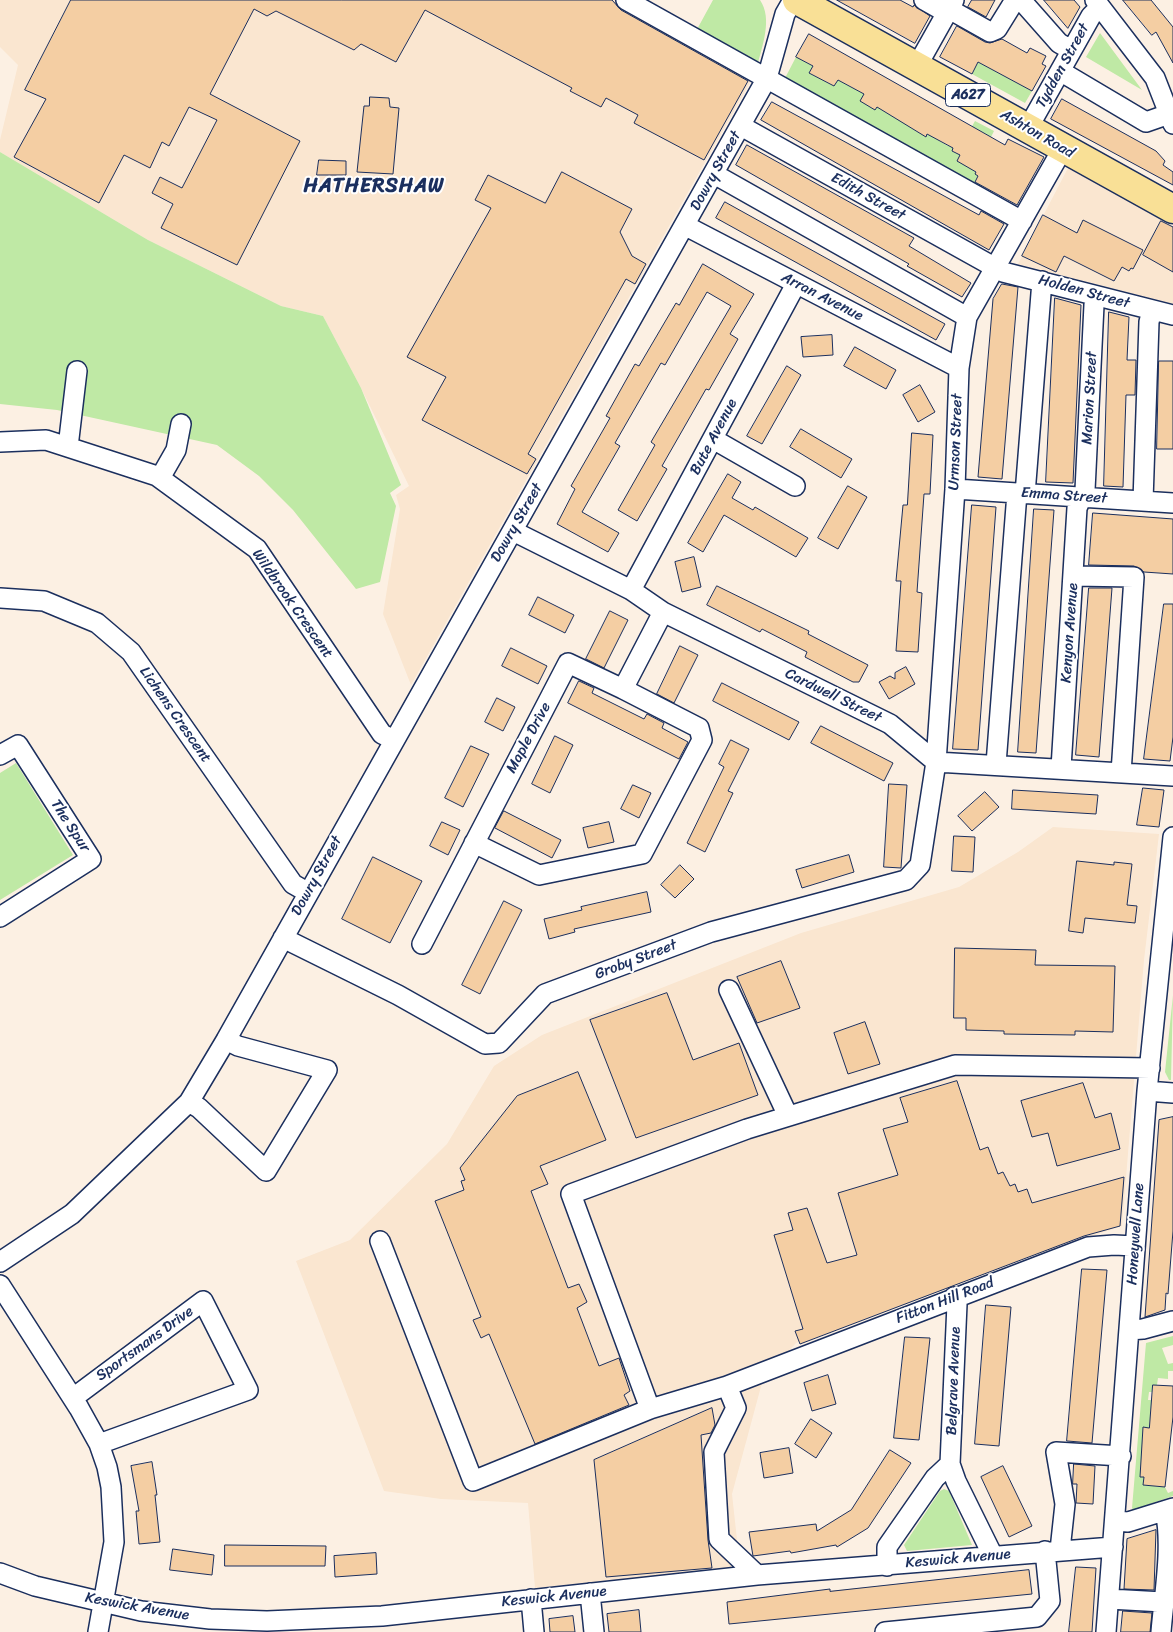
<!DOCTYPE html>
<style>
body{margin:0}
canvas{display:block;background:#fcf0e3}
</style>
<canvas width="1173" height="1632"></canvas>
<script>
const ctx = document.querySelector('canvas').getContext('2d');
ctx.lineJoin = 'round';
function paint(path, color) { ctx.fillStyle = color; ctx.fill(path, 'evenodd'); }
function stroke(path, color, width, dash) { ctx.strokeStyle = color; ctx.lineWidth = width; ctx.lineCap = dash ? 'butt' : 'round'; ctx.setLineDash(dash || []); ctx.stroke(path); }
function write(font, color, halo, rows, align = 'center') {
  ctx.font = font + ' Sriracha,sans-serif'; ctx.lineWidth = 4; ctx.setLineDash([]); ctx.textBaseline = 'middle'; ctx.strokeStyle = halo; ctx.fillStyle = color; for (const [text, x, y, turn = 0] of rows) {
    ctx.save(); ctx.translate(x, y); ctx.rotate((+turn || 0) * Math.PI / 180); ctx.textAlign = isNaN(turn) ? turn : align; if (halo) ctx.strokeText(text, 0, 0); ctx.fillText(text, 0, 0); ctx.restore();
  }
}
const built = new Path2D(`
 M0 0H619L754 75 411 685 383 614 400 509 396 495 409 486 361 388 323 316 281 306 148 240 0 152V140L18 65 0 47Z
 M1068 168 1173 226V304L1018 264Z
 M1053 827 1159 834 1144 960 1122 1226 942 1286 796 1343 763 1379 732 1494 740 1567 535 1588 528 1503 441 1499 384 1491 296 1261 350 1240 447 1144 494 1066 542 1035 801 933 959 887 1018 852Z`);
const green = new Path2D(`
 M713 0H760C773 19 762 46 757 67L695 33Z
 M1100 33 1142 90 1086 57Z
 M796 57 813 66 809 73 834 86 838 80 864 94 870 107 875 110 877 107 896 118 914 122 911 128 926 137 930 131 938 140 948 146 950 142 955 145 952 151 957 153 975 121 994 131 991 137 975 128 957 161 971 157 978 176 975 182 982 186 979 191 783 82Z
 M978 62 1032 91 1025 103 972 74Z
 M0 152 148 240 281 306 323 316 361 388 401 485 390 493 396 506 380 582 356 589 293 510 259 476 217 445 57 410 0 404Z
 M16 763 73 855 0 900V773Z
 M1173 995 1171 1080H1169L1165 1072Z
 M1173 1336V1345L1162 1348 1168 1364 1173 1363V1371H1168V1379L1158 1378 1157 1385H1153L1152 1392H1149L1148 1400H1152L1149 1428H1143L1142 1442 1148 1443 1140 1477H1144L1143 1485 1165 1487 1168 1493 1173 1491V1496L1133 1510 1132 1508 1146 1343Z
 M944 1489 949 1491 972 1545 907 1551 904 1545 940 1491Z`);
const building = new Path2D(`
 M71 0H612L621 10 748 81 704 160 634 123 638 115 606 98 601 107 570 91 572 88 425 10 396 62 361 44 354 50 276 11 267 16 254 9 210 94 300 141 237 265 161 228 173 204 152 193 160 177 182 188 217 120 189 107 169 146 162 142 150 168 124 155 99 203 14 157 46 99 25 90Z
 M837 0H900L913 7 914 5 930 16 915 43Z
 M972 0H995L986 17 968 7Z
 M1044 0H1074L1080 7 1068 28Z
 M1123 0H1151L1173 27V63L1156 32 1152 35Z
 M957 26 985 42 990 43 1002 39 1027 53 1030 48 1046 56 1042 64 1046 66 1032 91 978 62 972 74 940 57Z
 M809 34 1005 145 1008 139 1044 157 1017 205 975 182 978 176 975 174 976 172 957 161 960 155 952 151 953 148 927 134 926 137 877 107 875 110 860 101 864 94 838 80 834 86 809 73 813 66 796 57Z
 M370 97 389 98 390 107 399 108 393 174 357 172 364 106H369Z
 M1062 99 1156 151 1165 161 1163 165 1173 172V185L1051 119Z
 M772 102 979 215 981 211 1004 224 989 250 761 120Z
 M747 145 914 238 909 246 971 283 962 297 907 266 909 264 736 165Z
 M319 160 346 161V175H317Z
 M562 172 632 209 620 232 632 256 646 264 635 284 626 279 528 454 536 459 527 474 422 420 446 377 407 357 491 208 475 200 488 175 545 203Z
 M725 202 945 324 936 340 716 218Z
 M1043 215 1077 233 1083 220 1143 250 1133 269 1131 268 1129 271 1122 267 1114 281 1064 256 1056 272 1022 256Z
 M1161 221 1173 227V272L1143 255Z
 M703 264 754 294 730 334 738 339 709 390 706 389 662 466 667 469 637 521 618 510 655 445 651 442 731 306 707 292 665 365 661 363 615 443 620 446 582 512 619 533 608 552 557 524 575 489 571 486 610 418 606 416 635 364 639 366 676 303 679 305Z
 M1002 284 1018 287 1002 479 978 477 993 299Z
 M1055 298 1081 305 1073 483 1046 482Z
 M1109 312 1129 317 1127 360H1136L1135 395H1126L1123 487 1104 486Z
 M832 335 833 355 803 357 801 337Z
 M855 347 896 370 886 389 844 366Z
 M1159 361H1173V449H1157Z
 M787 366 801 375 762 444 747 436Z
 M920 385 935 412 918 422 903 395Z
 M801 429 852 459 841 478 790 447Z
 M912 433 933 435 930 494H924L917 592 922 593 918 652 896 651 901 581H896L903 505H907Z
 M728 474 741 482 732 498 753 510 755 507 808 538 796 557 724 515 703 552 688 543Z
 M848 486 867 497 838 549 818 538Z
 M972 505 996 507 978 750 953 749Z
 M1034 509 1054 510 1036 753 1018 752Z
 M1093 513 1173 519V574L1144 572 1134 566 1089 565Z
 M694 557 701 587 682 592 675 562Z
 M717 586 809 631 808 634 868 665 859 682H853L805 657 807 652 762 629 760 632 707 605Z
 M1089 588H1112L1099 757 1076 755Z
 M538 597 574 615 565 633 529 615Z
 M1164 604H1173V737L1170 761 1144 759Z
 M610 611 628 620 604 668 586 659Z
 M680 646 698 655 674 703 657 694Z
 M511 648 547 666 538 684 502 666Z
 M906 667 915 684 889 699 879 682 890 676 895 679V673Z
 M579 681 594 688 592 693 644 719 647 714 664 723 662 728 688 742 679 759 568 703Z
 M722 683 799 722 789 740 713 701Z
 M497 698 515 707 503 731 485 722Z
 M821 726 893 763 884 781 811 743Z
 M555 736 573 745 550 793 532 784Z
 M731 740 749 749 728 791 733 793 705 852 687 843 724 767 719 764Z
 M471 746 489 754 463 807 445 798Z
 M889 784 907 785 901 868 884 867Z
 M633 785 651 793 639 818 621 809Z
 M1143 788 1164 790 1159 827 1137 825Z
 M1013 790 1098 795 1096 814 1012 809Z
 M985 792 999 807 972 831 958 816Z
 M504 811 561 840 552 858 495 828Z
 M442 822 460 830 448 855 430 846Z
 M609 822 614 842 588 848 583 828Z
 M954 836 975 837 973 872 952 871Z
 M849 855 854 872 802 888 796 870Z
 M373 857 422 881 390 943 342 919Z
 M1077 861 1114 865V862L1132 864 1127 905 1137 906 1135 923 1085 918 1083 933 1069 931Z
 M680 865 694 879 675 898 661 885Z
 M647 892 651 912 574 929 575 932 549 939 544 919 582 910 581 907Z
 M504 901 522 910 480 994 462 985Z
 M955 948 1036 950 1035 965 1115 966 1113 1032 1075 1031V1035L1004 1034V1031L966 1030V1018H954Z
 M781 961 800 1008 757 1023 737 977Z
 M667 993 693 1060 739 1043 758 1095 636 1138 590 1020Z
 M865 1022 880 1064 848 1074 834 1033Z
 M578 1072 606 1140 540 1166 548 1184 531 1191 568 1288 579 1284 587 1302 577 1308 599 1366 619 1358 630 1391 624 1395 629 1405 535 1444 489 1334 481 1338 473 1320 481 1317 435 1201 464 1190 461 1181 465 1180 460 1168 517 1096Z
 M957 1081 980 1150 988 1147 998 1174 1003 1172 1010 1186 1015 1184 1018 1192 1027 1189 1032 1203 1124 1177 1120 1226 1084 1236 800 1344 795 1331 803 1329 774 1235 793 1230 788 1213 807 1208 827 1263 857 1255 838 1193 898 1175 883 1129 908 1122 900 1098Z
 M1083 1083 1095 1118 1111 1113 1120 1149 1057 1166 1048 1133 1032 1137 1021 1101Z
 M1173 1117V1231L1168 1294 1166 1293 1165 1310 1145 1317 1159 1120Z
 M1082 1269 1107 1270 1092 1443 1067 1441Z
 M986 1305 1011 1307 999 1446 975 1444Z
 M905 1337 930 1338 919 1440 894 1438Z
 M828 1375 836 1404 812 1411 804 1383Z
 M1153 1385 1173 1386V1417L1165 1487 1143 1485 1144 1477H1140L1143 1427 1149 1428Z
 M712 1408 715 1425 711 1433 701 1435 708 1540 712 1568 606 1577 594 1460Z
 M811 1419 832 1433 816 1458 795 1444Z
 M789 1448 793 1473 764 1478 760 1453Z
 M890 1450 911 1463 868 1528 837 1547 836 1545 791 1553 790 1551 753 1556 749 1532 816 1524 817 1531 851 1510Z
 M152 1462 157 1495H155L160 1542 139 1544 136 1511H139L131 1466Z
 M1074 1464 1095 1466 1093 1504 1076 1503 1077 1484H1073Z
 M1003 1466 1032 1526 1009 1537 981 1477Z
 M1156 1530 1154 1590 1124 1589 1127 1539Z
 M225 1545 326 1546 325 1566H225Z
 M173 1549 214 1555 212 1575 170 1570Z
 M376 1553 377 1574 335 1577 334 1556Z
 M1076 1567 1096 1568 1092 1632H1069Z
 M1029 1570 1032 1594 729 1624 727 1602 830 1589V1591Z
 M639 1610 641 1632H609L607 1614Z
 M1123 1611 1152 1613 1150 1632H1121Z
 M573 1616 575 1632H550L549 1619Z`);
const minor = new Path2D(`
 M626 0 1022 221
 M924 0 947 13
 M1021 0 1059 43 1071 50
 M1095 0 1155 78 1173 124
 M949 9 990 32 997 29 1015 0
 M917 66 954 0
 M1060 71 1146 122 1169 114
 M741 126 1003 272 1173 315
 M1028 128 1091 16 1100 7
 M714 174 967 317
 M686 226 959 368
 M713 439 795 486
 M0 442 46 440 157 476 257 549 382 734 394 740
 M68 447 77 371
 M160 478 176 450 181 424
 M955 489 1173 503
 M1025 494 1042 281
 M1143 501 1149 322 1152 310
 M513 531 631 590 663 612 890 724 936 762 1173 776
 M1074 576 1134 577 1121 773
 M631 590 796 284
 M0 598 44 601 97 623 131 652 293 884 307 892
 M0 755 18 745 91 859 0 917
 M996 764 1017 493
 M1061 768 1077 508 1085 490 1094 305 1097 296
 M474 843 539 875 642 854 702 740 699 728 623 689
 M283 938 398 995 485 1044 499 1043 545 994 711 932 906 880 920 865 936 762 955 489 959 368 967 317 1063 148
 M422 944 568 663 623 689 663 612
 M729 990 788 1116
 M1147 1091 1173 1093
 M189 1102 199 1108 266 1171 327 1070 238 1046 226 1040
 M380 1241 473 1481 650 1409 727 1386 1088 1247 1114 1245 1135 1246
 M0 1262 72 1214 189 1102 226 1040 767 78 785 14 793 0
 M0 1285 79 1408 99 1444 107 1467 111 1487 114 1542 98 1632
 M954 1297 957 1304 950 1464 956 1481 993 1556
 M1129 1330 1143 1329 1173 1321
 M727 1386 736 1408 714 1452 719 1539 757 1575
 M73 1398 203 1301 248 1390 99 1444
 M650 1409 571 1194 747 1129 955 1065 1150 1068
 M1116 1521 1128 1522 1173 1508
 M1060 1550 1065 1504 1056 1452 1121 1456
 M887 1566V1547L935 1478 950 1464
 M0 1573 35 1586 141 1611 210 1619 267 1621 382 1616 757 1575 1113 1547
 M590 1593 594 1632
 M531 1599 534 1632
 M1109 1599 1163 1602
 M885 1632 1037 1617 1050 1601 1045 1551
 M1106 1632 1147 1091 1173 837
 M1161 1632C1164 1595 1173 1546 1165 1511`);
const highway = new Path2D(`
 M797 0 1173 209`);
const shields = [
 [968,95,45]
];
const shieldNames = [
 ["A627",968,95]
];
const streetNames = [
 ["Tydden Street",1063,66,-61],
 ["Ashton Road",1037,134,30],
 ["Dowry Street",716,171,-61],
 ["Edith Street",868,197,29],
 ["Holden Street",1084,292,15],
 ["Arran Avenue",822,297,27],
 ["Marion Street",1090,398,-87],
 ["Bute Avenue",714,437,-62],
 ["Urmson Street",956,442,-88],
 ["Emma Street",1064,496,4],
 ["Dowry Street",517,523,-60],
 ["Wildbrook Crescent",292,604,55],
 ["Kenyon Avenue",1070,633,-86],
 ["Cardwell Street",833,696,26],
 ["Lichens Crescent",175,715,55],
 ["Maple Drive",529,738,-62],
 ["The Spur",70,826,57],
 ["Dowry Street",317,876,-61],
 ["Groby Street",636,960,-21],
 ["Honeywell Lane",1136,1234,-86],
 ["Fitton Hill Road",945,1301,-21],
 ["Sportsmans Drive",145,1344,-36],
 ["Belgrave Avenue",954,1381,-88],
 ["Keswick Avenue",958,1559,-5],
 ["Keswick Avenue",554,1597,-6],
 ["Keswick Avenue",137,1607,10]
];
const districtNames = [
 ["HATHERSHAW",374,187]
];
paint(built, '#fae6d0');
paint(green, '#bfe9a5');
paint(building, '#f4cea3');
stroke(building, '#1b2f5e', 1);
stroke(minor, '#1b2f5e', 22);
stroke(highway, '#1b2f5e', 31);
stroke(minor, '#fff', 19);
stroke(highway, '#f9e096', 28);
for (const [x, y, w] of shields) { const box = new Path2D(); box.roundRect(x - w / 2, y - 11.5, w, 23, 4); ctx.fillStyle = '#fff'; ctx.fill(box); stroke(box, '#1b2f5e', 1); }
write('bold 14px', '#1b2f5e', null, shieldNames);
write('15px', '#1b2f5e', '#fff', streetNames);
ctx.letterSpacing = '1px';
write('bold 20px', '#1b2f5e', '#fff', districtNames);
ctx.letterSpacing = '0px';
</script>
